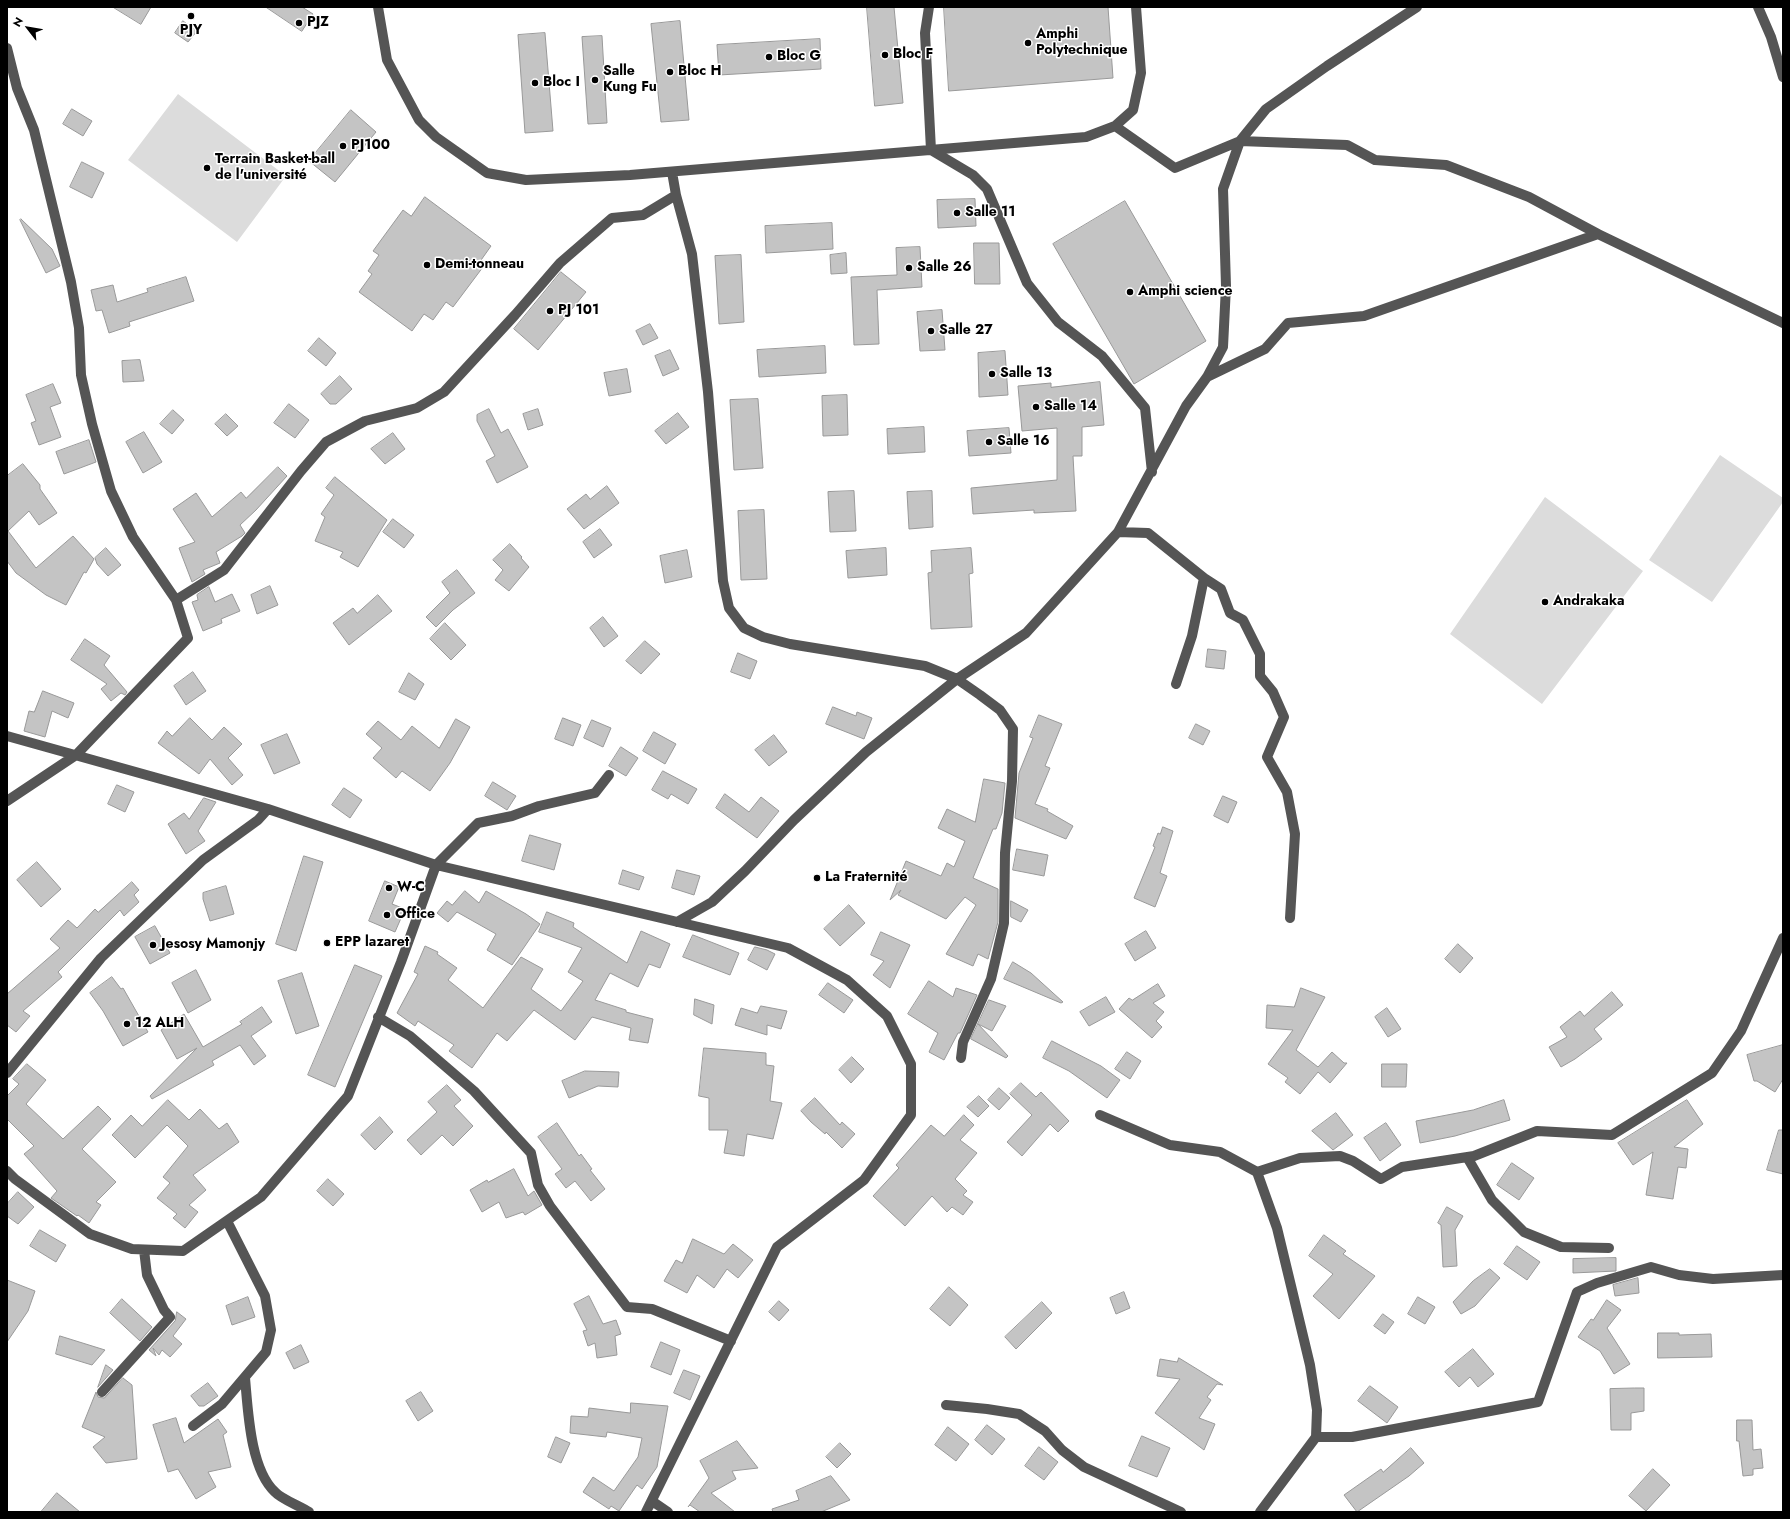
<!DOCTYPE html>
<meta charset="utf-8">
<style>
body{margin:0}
#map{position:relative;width:1790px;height:1519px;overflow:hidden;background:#fff;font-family:Jost,sans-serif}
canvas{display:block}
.frame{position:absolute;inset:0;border:8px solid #000;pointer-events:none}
.north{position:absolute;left:8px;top:8px;width:40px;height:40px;-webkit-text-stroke:3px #fff;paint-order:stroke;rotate:301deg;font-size:11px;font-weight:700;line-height:16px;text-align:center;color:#000}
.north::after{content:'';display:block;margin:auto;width:14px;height:18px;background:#000;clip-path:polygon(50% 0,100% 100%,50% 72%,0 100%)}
</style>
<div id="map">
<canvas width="1790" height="1519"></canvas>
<div class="frame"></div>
<div class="north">N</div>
</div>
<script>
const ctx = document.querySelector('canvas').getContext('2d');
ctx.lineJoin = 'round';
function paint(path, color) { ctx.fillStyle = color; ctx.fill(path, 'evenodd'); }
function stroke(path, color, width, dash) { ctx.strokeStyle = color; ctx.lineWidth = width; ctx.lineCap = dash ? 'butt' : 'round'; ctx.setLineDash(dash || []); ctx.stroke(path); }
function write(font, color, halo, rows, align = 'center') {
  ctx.font = font + ' Jost,sans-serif'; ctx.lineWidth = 3; ctx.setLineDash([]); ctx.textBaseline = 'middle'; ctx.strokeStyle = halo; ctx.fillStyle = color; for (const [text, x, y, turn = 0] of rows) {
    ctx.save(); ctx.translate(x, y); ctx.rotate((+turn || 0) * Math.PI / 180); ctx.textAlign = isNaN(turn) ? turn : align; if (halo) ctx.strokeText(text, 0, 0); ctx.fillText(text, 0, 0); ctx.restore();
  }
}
const green = new Path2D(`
 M178 94 286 176 237 242 128 160Z
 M1720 455 1783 498V502L1712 602 1649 560Z
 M1545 497 1643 571 1542 704 1450 634Z`);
const building = new Path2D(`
 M113 7H151L141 24Z
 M266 7H302L313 14 302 31Z
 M867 7H894L903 103 875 106Z
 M944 7H1108L1113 78 949 91Z
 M183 21 197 31 188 42 175 33Z
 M680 21 689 120 661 122 651 24Z
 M545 33 553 131 525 133 518 35Z
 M602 36 607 123 588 124 582 37Z
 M820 39 821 69 719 75 717 45Z
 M72 109 92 121 83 136 63 124Z
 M351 110 376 132 335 182 309 161Z
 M82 162 104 173 92 198 70 187Z
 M425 197 491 246 479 263 483 267 453 307 446 302 433 320 424 314 412 331 359 292 372 274 368 271 379 255 373 251 403 210 411 216Z
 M975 199 976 226 938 228 937 200Z
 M1125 201 1206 341 1134 384 1053 244Z
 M21 219 52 249 60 266 46 273 20 220Z
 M832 223 833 249 766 253 765 226Z
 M974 243H999L1000 284H975Z
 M920 247 922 287 877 290 879 344 854 345 851 277 897 275 896 248Z
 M846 253 847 273 831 274 830 255Z
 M741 255 744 322 719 324 715 256Z
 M561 272 586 292 538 350 514 329Z
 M186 277 194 301 129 322 130 326 109 333 102 310 96 311 91 290 113 285 117 302 148 292 147 289Z
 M942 310 945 350 920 351 917 312Z
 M650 324 658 338 643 345 636 331Z
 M319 338 336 353 326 366 308 351Z
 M825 346 826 373 759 377 757 350Z
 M670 350 679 369 663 376 655 356Z
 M1005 351 1008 395 979 397 978 353Z
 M140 360 144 381 123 382 122 361Z
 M627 369 631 392 609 396 604 373Z
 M340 376 352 389 336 404H330L321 394Z
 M1100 382 1104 425 1082 427V456H1073L1076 511 1034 513V510L973 514 971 488 1057 480V428L1022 431 1018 386 1051 383V387Z
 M53 384 61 403 50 407 61 437 39 445 31 423 36 421 26 395Z
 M847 395 848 435 823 436 822 396Z
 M758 399 763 468 734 470 730 400Z
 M289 404 309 420 295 438 274 423Z
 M489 409 501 433 508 429 528 467 497 483 486 461 495 456 477 421V415Z
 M538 409 543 425 528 430 523 414Z
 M173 410 184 420 172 434 160 424Z
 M678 413 689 427 666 444 655 431Z
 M226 414 238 426 227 436 215 424Z
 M924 427 925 452 888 454 887 429Z
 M1009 428 1011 453 969 456 967 431Z
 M144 432 162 462 143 473 126 442Z
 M393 433 405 449 385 464 371 449Z
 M89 440 96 462 64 474 56 452Z
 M23 464 40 485V489L57 513 39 525 29 511 8 531 36 568 73 536 94 559 86 573 84 572 66 605 46 595 16 573 7 561V476Z
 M278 467 287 476 256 510 240 525 245 533 242 536 216 552 220 563 203 570 205 574 192 582 179 548 195 542 173 509 196 493 212 517 241 492 246 498Z
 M335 477 387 520 358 567 340 557 343 552 315 541 325 517 321 514 334 495 326 488Z
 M607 486 619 503 584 529 567 509 586 494 590 499Z
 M854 491 856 531 830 532 828 492Z
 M932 491 933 527 909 529 907 492Z
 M764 510 767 579 741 580 738 511Z
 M393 519 414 535 404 548 383 532Z
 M600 529 612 545 594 558 583 542Z
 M510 544 522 557 521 558 529 567 509 591 495 580 503 570 493 560Z
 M106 548 121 565 108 576 97 564 95 558Z
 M886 548 887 575 848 578 846 551Z
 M971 548 973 573 969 574 972 627 931 629 928 573 932 572 931 551Z
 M687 550 692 577 665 583 660 556Z
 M457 570 475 593 453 610 436 627 426 617 450 593 442 582Z
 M270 586 278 605 257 614 251 595Z
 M209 587 215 602 232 594 240 611 221 619 222 623 203 631 192 602 198 600 197 595Z
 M378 595 392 611 349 645 333 623 353 608 357 613Z
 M603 617 618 636 604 647 590 628Z
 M445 623 466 645 451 660 430 639Z
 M85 639 110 656 104 665 127 692 125 695 121 693 111 701 101 689 107 684 71 660Z
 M645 641 660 654 641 674 626 661Z
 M1208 649 1226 651 1224 669 1206 667Z
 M738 653 757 661 750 679 731 672Z
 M193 672 206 691 186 705 174 686Z
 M409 673 424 684 415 700 399 692Z
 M43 691 74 703 68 718 52 711 45 737 24 731 29 711 34 712Z
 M833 707 856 716 857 712 872 718 864 739 826 724Z
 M1039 715 1062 724 1045 766 1050 768 1035 804 1048 809 1047 811 1073 826 1066 839 1015 818 1019 773 1033 738 1030 737Z
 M190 718 212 740 224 727 242 744 228 758 243 775 232 785 210 759 199 774 158 743 167 731 172 736Z
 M563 718 581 725 573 746 555 739Z
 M456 719 470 727 450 763 430 791 402 771 396 778 373 758 382 748 366 734 378 721 401 740 412 726 439 748Z
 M592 720 611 728 603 747 584 738Z
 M1196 724 1210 731 1203 745 1189 738Z
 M654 732 676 744 665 764 643 751Z
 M287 734 300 763 274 774 261 745Z
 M774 735 787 752 769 766 755 750Z
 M621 747 638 758 626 776 609 766Z
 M663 771 697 789 688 804 671 794 668 799 652 790Z
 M984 779 1005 783 1002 813 996 829H993L973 878 998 889V922L988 959 978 954 973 966 946 954 976 905 965 897 946 919 898 895 901 890 890 900 906 861 941 876 947 863 954 867 965 841 938 828 947 809 975 822Z
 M493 782 516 796 507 810 485 796Z
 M117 785 134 792 125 812 108 804Z
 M344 788 362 800 350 818 332 805Z
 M725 794 749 812 761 797 779 811 757 838 716 808Z
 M1223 796 1237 802 1228 823 1214 816Z
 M204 798 216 802 198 831 205 841 186 854 168 824 184 813 189 819Z
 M1163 827 1173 831 1160 873 1167 876 1155 907 1134 898 1155 847 1153 846 1158 833 1160 834Z
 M530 835 561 844 554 870 522 861Z
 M1017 849 1048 855 1044 876 1013 870Z
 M304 856 323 862 296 951 276 944Z
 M37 862 61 889 41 907 17 880Z
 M623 870 644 877 639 890 619 884Z
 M677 870 700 876 694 895 672 888Z
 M385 881 399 887 392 904 405 909 395 932 369 921Z
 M132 882 139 890 134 895 139 902 124 916 120 910 58 972 62 977 23 1011 30 1016 16 1032 7 1025V994L60 948 50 939 68 920 77 928 95 909 98 912Z
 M226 886 234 914 210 921 203 899V893Z
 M465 891 479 903 486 891 526 914 540 924 512 965 487 950 496 934 457 912 448 922 437 913 447 901 452 905Z
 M1011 901 1028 910 1021 922 1011 917Z
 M849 905 865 923 840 946 824 929Z
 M547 912 574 923 573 927 627 963 641 931 670 944 660 968 649 964 638 987 610 973 595 1000 626 1010V1012L653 1019 648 1043 629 1040 631 1028 592 1017 575 1040 534 1010 507 1041 497 1033 472 1068 449 1051 454 1045 418 1021 415 1026 397 1013 418 974 414 972 425 946 438 952 437 954 457 968 448 980 483 1008 521 957 543 969 531 989 561 1011 583 981 568 972 582 948 539 932Z
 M155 926 170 953 150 964 135 937Z
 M1146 931 1156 948 1135 961 1125 944Z
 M881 932 910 945 890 988 873 975 884 961 871 955Z
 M693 935 739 953 730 975 683 957Z
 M1458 944 1473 958 1460 973 1445 959Z
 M755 947 767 950 775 954 767 970 748 960Z
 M1013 962 1031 973 1063 1002 1061 1003 1004 979Z
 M355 965 382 976 335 1087 308 1075Z
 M196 970 211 1000 188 1013 172 983Z
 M302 973 319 1026 296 1034 278 981Z
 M112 977 121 989 123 988 148 1032 123 1046 103 1011 90 993Z
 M929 981 953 997 956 988 977 995 960 1033H958L944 1060 929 1052 938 1033 908 1014Z
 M828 983 853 1000 844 1013 819 995Z
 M1158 984 1165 996 1153 1003 1164 1012 1156 1021 1162 1027 1152 1038 1119 1009 1129 998 1132 1000Z
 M1301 988 1325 997 1296 1050 1318 1067 1332 1052 1344 1063H1347L1330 1083 1318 1072 1300 1094 1285 1082 1288 1078 1268 1064 1293 1030 1266 1028 1267 1005 1294 1007Z
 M1612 992 1623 1005 1594 1029 1602 1039 1575 1059 1561 1067 1549 1047 1567 1037 1560 1027 1580 1011 1584 1016Z
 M1106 997 1115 1012 1089 1026 1080 1012Z
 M695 999 714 1005 712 1024 694 1015Z
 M989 1000 1006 1006 992 1031 978 1024Z
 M761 1006 787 1011 781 1029 767 1025V1035L735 1025 741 1008 757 1013Z
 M262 1007 272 1022 251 1036 266 1056 254 1065 240 1045 212 1061 214 1065 152 1099 150 1096 197 1048 177 1059 161 1030 184 1014 203 1047 242 1024 240 1022Z
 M1387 1008 1401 1029 1388 1037 1375 1017Z
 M978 1024 1008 1056 1006 1058 971 1039Z
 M1052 1041 1101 1066 1120 1080 1107 1098 1069 1071 1043 1058Z
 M1783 1045V1079L1775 1092 1757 1081H1754L1747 1055Z
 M704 1048 766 1053V1065L774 1066 770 1101 782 1103 773 1139 747 1134 744 1156 724 1153 728 1130H709V1098L699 1096Z
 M1127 1052 1141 1061 1130 1079 1115 1069Z
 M852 1057 864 1069 851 1083 839 1070Z
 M27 1064 46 1080 26 1104 63 1139 98 1106 111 1119 82 1149 116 1182 96 1202 101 1205 89 1223 78 1215 77 1216 51 1198 57 1191 24 1154 34 1146 7 1119V1096L19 1084 13 1079Z
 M1382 1064H1407L1406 1087H1382Z
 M585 1071 619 1072 618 1087 598 1086 569 1098 562 1081Z
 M1021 1083 1036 1097 1041 1092 1069 1121 1058 1132 1050 1124 1022 1156 1007 1142 1032 1115 1010 1094Z
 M447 1085 461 1100 454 1106 473 1126 453 1146 442 1135 421 1155 407 1140 437 1112 428 1102Z
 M999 1088 1010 1098 999 1110 988 1100Z
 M979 1096 989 1106 978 1117 967 1107Z
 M815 1098 840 1125 842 1122 855 1134 842 1148 826 1132 825 1134 811 1122 801 1111Z
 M168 1100 189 1120 200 1109 219 1129 227 1123 239 1142 193 1175 206 1190 189 1205 198 1212 185 1228 173 1218 177 1214 157 1198 170 1183 163 1177 188 1146 167 1125 135 1158 112 1135 131 1115 142 1126Z
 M1504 1100 1510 1120 1455 1136 1420 1143 1416 1121 1473 1110Z
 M1687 1100 1703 1124 1674 1147 1688 1149 1686 1168 1678 1167 1673 1199 1646 1195 1653 1152 1633 1165 1618 1143Z
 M1336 1113 1353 1135 1333 1150 1312 1131Z
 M964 1115 974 1125 960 1140 977 1153 955 1179 967 1191 963 1195 973 1202 963 1215 952 1207 947 1212 932 1196 905 1226 873 1196 899 1168 896 1165 931 1125 944 1136Z
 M380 1117 393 1132 375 1150 361 1135Z
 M557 1123 579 1156 581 1154 592 1169 590 1170 605 1189 591 1201 575 1181 566 1188 555 1174 562 1169 538 1137Z
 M1386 1123 1401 1145 1380 1161 1364 1138Z
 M1779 1130H1783V1174L1767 1170Z
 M1512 1163 1534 1178 1519 1200 1497 1185Z
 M514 1169 528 1196 534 1191 542 1205 525 1215 523 1212 506 1218 499 1202 482 1212 470 1190 487 1180 488 1182Z
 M328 1179 344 1194 333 1206 317 1191Z
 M18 1192 34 1207 18 1224 7 1216V1204Z
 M1447 1207 1463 1216 1455 1230 1457 1266 1443 1267 1441 1225 1438 1223Z
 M40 1230 66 1245 56 1262 30 1246Z
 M1324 1235 1346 1251 1343 1254 1375 1276 1339 1319 1313 1296 1333 1274 1309 1256Z
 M693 1239 724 1254 733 1244 753 1260 738 1278 727 1269 714 1288 697 1275 687 1293 664 1281 676 1260 682 1263Z
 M1517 1246 1540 1262 1527 1280 1504 1264Z
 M1616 1258V1271L1573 1273V1259Z
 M1490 1269 1500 1278 1475 1306 1461 1314 1453 1302 1473 1281Z
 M1638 1278 1639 1293 1615 1296 1613 1285Z
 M7 1280 35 1291 28 1311 7 1342Z
 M949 1287 968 1305 950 1326 930 1309Z
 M1124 1292 1130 1308 1116 1314 1110 1298Z
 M589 1296 603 1324 616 1320 621 1334 615 1336 617 1355 597 1358 595 1343 588 1346 583 1331 587 1330 574 1304Z
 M248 1297 255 1317 232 1325 226 1306Z
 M1418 1297 1435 1307 1425 1324 1408 1314Z
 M122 1299 152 1327 140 1341 110 1313Z
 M1607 1300 1621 1310 1607 1328 1630 1364 1614 1374 1600 1351 1578 1337 1591 1319 1593 1320Z
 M779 1301 789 1310 779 1321 769 1312Z
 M1042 1302 1052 1313 1016 1349 1005 1337Z
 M177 1312 186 1319 173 1336 182 1344 170 1357 162 1350 159 1355 153 1348 156 1356 149 1350 175 1321Z
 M1383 1314 1394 1322 1385 1334 1374 1326Z
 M1658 1333H1679V1335L1711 1334 1712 1357 1658 1358Z
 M60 1336 105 1350 92 1365 56 1354Z
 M661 1342 680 1350 671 1375 651 1367Z
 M301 1345 309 1362 294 1369 286 1353Z
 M1473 1349 1494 1374 1478 1387 1470 1377 1459 1387 1445 1372Z
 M1179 1358 1223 1385 1217 1384 1207 1397 1211 1400 1199 1418 1215 1424 1204 1450 1155 1413 1180 1379 1157 1376 1160 1359 1177 1362Z
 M106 1365 113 1370 98 1387Z
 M684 1370 700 1376 690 1400 674 1393Z
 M123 1378 132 1385 137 1459 106 1463 93 1447 105 1437 82 1427 96 1392 98 1397 104 1398Z
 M208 1383 218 1396 204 1406H199L191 1396Z
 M1370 1386 1398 1407 1387 1423 1358 1401Z
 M1635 1388H1644V1411L1631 1413V1430H1611L1610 1389Z
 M421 1392 433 1411 418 1421 406 1401Z
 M631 1403 668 1406 657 1467 642 1489 637 1485 619 1511 611 1506 609 1509 583 1492 593 1477 614 1491 638 1457 642 1438 607 1432 606 1437 570 1433 571 1416 588 1417 589 1408 630 1413Z
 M176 1418 184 1443 218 1419 227 1432 223 1435 231 1467 208 1472 216 1487 196 1499 178 1469 168 1472 153 1425Z
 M1737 1420H1752L1753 1450 1761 1449 1763 1468 1753 1469V1475L1743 1476 1739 1441H1737Z
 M987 1425 1005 1439 992 1455 975 1440Z
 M948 1427 969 1444 956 1461 935 1445Z
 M1142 1436 1170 1448 1157 1477 1129 1466Z
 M556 1437 570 1443 561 1463 548 1457Z
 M737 1441 758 1468 732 1471 736 1479 711 1493 735 1512H700L690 1505 688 1507 709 1478 700 1461Z
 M840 1443 851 1454 837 1468 826 1457Z
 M1039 1447 1058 1462 1044 1480 1025 1466Z
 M1411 1448 1424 1463 1409 1476 1357 1512 1344 1495 1381 1469 1383 1472Z
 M1653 1469 1670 1485 1646 1511 1629 1496Z
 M831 1476 850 1500 821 1512H773L772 1509 799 1500 796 1491Z
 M57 1493 80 1512H41Z`);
const minor = new Path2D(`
 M378 7 387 60 419 120 436 137 487 173 526 180 630 175 1086 137 1115 126 1133 110 1141 73 1136 7
 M929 7 925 33 931 150 973 175 987 189 1027 283 1058 322 1102 356 1145 408 1152 472
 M1758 7 1771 37 1783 77
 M7 48 17 88 34 130 71 282 79 328 81 375 92 424 111 491 133 537 176 600
 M1115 126 1175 168 1240 141 1347 145 1375 160 1446 165 1529 197 1598 234
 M676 195 692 254 708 392 723 581 729 608 744 628 763 637 790 644 925 666 957 679 980 695 1000 710 1013 729 1012 781 1005 853 1004 923 991 979 963 1042 961 1058
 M1207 377 1265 349 1288 323 1364 316 1598 234 1783 323
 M1118 532 1148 533 1204 578 1192 636 1176 684
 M1204 578 1221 589 1230 613 1243 620 1260 654V676L1273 692 1284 717 1267 757 1287 792 1295 834 1290 918
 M7 736 268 809 436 865 788 948 847 980 887 1016 911 1064V1115L864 1180 777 1247 646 1512
 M7 801 76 755 188 638 176 600 224 570 301 471 326 442 365 421 417 408 444 392 515 315 560 263 612 218 643 215 676 195 672 172
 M677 922 712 902 745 871 794 820 866 752 957 679 1026 633 1118 532 1186 406 1207 377 1223 347 1226 286 1223 189 1240 141 1266 109 1327 66 1417 7
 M378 1017 410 1036 474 1091 531 1153 538 1185 550 1206 627 1307 652 1309 731 1341
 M7 1073 101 958 203 860 258 820 268 809
 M1100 1115 1170 1145 1220 1152 1257 1172 1300 1158 1340 1156 1353 1161 1381 1179 1402 1167 1474 1156 1537 1131 1612 1135 1712 1073 1741 1031 1783 938
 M1467 1157 1492 1200 1524 1232 1561 1247 1609 1248
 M7 1171 15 1179 90 1234 132 1249 183 1251 261 1197 348 1096 401 962 436 865 478 823 512 816 539 806 595 793 609 775
 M1257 1172 1277 1228 1292 1290 1310 1365 1317 1410 1316 1437 1260 1512
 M245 1378C248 1410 250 1469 275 1492 281 1499 300 1506 309 1512
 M102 1392 170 1317 164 1310 147 1275 144 1250
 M946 1405 987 1409 1019 1414 1045 1431 1062 1450 1084 1467 1181 1512
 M193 1426 222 1404 266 1352 271 1330 265 1296 227 1221
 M1316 1437H1352L1538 1402 1577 1292 1597 1283 1651 1267 1679 1275 1713 1279 1783 1275
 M652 1501 668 1512`);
const markers = [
 [191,16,4,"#000"],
 [299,23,4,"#000"],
 [1028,43,4,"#000"],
 [885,55,4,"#000"],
 [769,57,4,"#000"],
 [670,72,4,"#000"],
 [595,80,4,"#000"],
 [535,83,4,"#000"],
 [343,146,4,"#000"],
 [207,168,4,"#000"],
 [957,213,4,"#000"],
 [427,265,4,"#000"],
 [909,268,4,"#000"],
 [1130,292,4,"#000"],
 [550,311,4,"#000"],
 [931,331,4,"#000"],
 [992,374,4,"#000"],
 [1036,407,4,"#000"],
 [989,442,4,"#000"],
 [1545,602,4,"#000"],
 [817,878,4,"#000"],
 [389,888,4,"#000"],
 [387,915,4,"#000"],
 [327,943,4,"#000"],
 [153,945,4,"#000"],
 [127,1024,4,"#000"]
];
const poiNames = [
 ["PJZ",307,23],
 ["PJY",191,31,"center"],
 ["Amphi",1036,35],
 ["Polytechnique",1036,51],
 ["Bloc F",893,55],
 ["Bloc G",777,57],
 ["Salle",603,72],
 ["Kung Fu",603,88],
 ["Bloc H",678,72],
 ["Bloc I",543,83],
 ["PJ100",351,146],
 ["Terrain Basket-ball",215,160],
 ["de l'université",215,176],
 ["Salle 11",965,213],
 ["Demi-tonneau",435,265],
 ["Salle 26",917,268],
 ["Amphi science",1138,292],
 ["PJ 101",558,311],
 ["Salle 27",939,331],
 ["Salle 13",1000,374],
 ["Salle 14",1044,407],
 ["Salle 16",997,442],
 ["Andrakaka",1553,602],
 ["La Fraternité",825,878],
 ["W-C",397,888],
 ["Office",395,915],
 ["EPP lazaret",335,943],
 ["Jesosy Mamonjy",161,945],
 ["12 ALH",135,1024]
];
paint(green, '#dcdcdc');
paint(building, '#c4c4c4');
stroke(building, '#999', 1);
stroke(minor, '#555', 10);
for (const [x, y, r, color] of markers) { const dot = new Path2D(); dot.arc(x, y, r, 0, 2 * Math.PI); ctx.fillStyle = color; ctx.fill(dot); stroke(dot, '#fff', 1.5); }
write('bold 14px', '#000', '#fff', poiNames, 'left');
</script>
